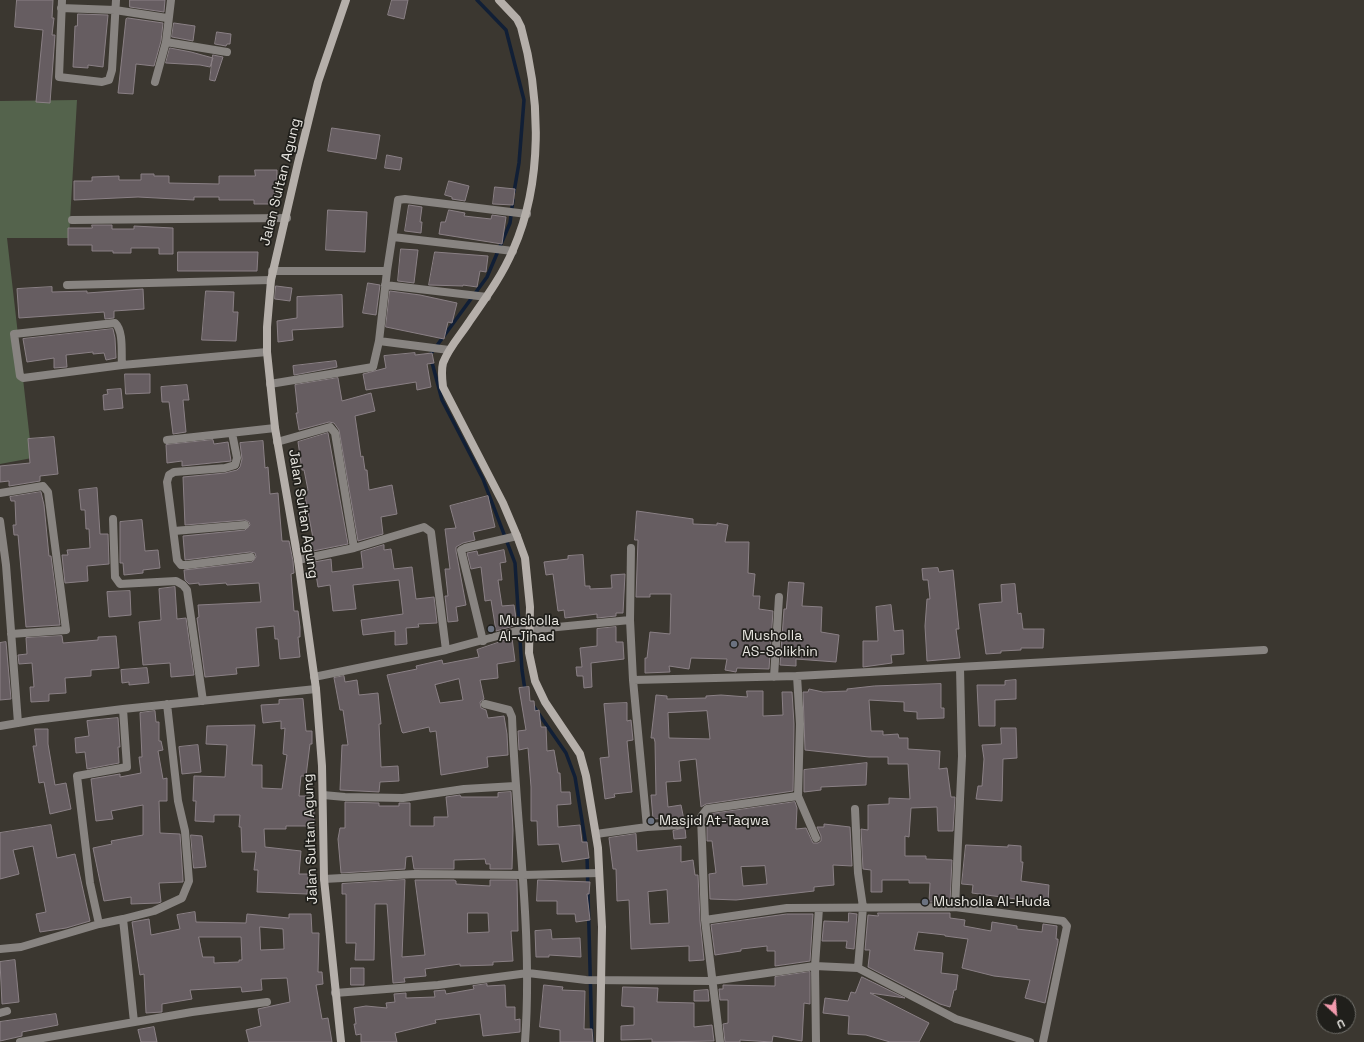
<!DOCTYPE html>
<style>
body{margin:0}
#map{position:relative;width:1364px;height:1042px;overflow:hidden;background:#3b3730;font-family:"Space Grotesk",sans-serif}
canvas{display:block}
.north{position:absolute;left:1316px;top:994px;width:40px;height:40px;box-sizing:border-box;background:#201f1b;border:1px solid #706f6a;border-radius:50%;rotate:154deg;font-size:11px;font-weight:700;line-height:16px;text-align:center;color:#e8e6e1}
.north::after{content:'';display:block;margin:auto;width:14px;height:18px;background:#f29aad;clip-path:polygon(50% 0,100% 100%,50% 72%,0 100%)}
</style>
<div id="map">
<canvas width="1364" height="1042"></canvas>
<div class="north">U</div>
</div>
<script>
const ctx = document.querySelector('canvas').getContext('2d');
ctx.lineJoin = 'round';
function paint(path, color) { ctx.fillStyle = color; ctx.fill(path, 'evenodd'); }
function stroke(path, color, width, dash) { ctx.strokeStyle = color; ctx.lineWidth = width; ctx.lineCap = dash ? 'butt' : 'round'; ctx.setLineDash(dash || []); ctx.stroke(path); }
function write(font, color, halo, rows, align = 'center') {
  ctx.font = font + ' "Space Grotesk",sans-serif'; ctx.lineWidth = 3.5; ctx.setLineDash([]); ctx.textBaseline = 'middle'; ctx.strokeStyle = halo; ctx.fillStyle = color; for (const [text, x, y, turn = 0] of rows) {
    ctx.save(); ctx.translate(x, y); ctx.rotate((+turn || 0) * Math.PI / 180); ctx.textAlign = isNaN(turn) ? turn : align; if (halo) ctx.strokeText(text, 0, 0); ctx.fillText(text, 0, 0); ctx.restore();
  }
}
const green = new Path2D(`
 M77 100 69 238H7L32 458 0 464V101Z`);
const stream = new Path2D(`
 M477 0 506 30 524 100 519 163 514 192
 M513 200 510 223 487 277 430 355 442 400 483 479 515 563 522 670 525 690
 M532 704 566 753 575 777 586 845
 M587 855 592 1042`);
const building = new Path2D(`
 M17 0H53L52 18H54L52 35H55L50 103 36 102 43 30 15 27Z
 M130 0H165L164 12 130 7Z
 M392 0H408L404 19 388 15Z
 M78 14 108 15 103 67 88 65V68L73 67 75 26H77Z
 M128 18 163 23 161 41 154 66 136 64 133 94 118 93 126 19Z
 M174 23 195 26 193 41 172 37Z
 M217 32 231 34 230 44H227L226 46 215 44Z
 M170 48 191 52 213 58 210 67 200 65 166 63Z
 M213 55 223 57 215 81 210 80Z
 M332 128 380 135 376 159 328 151Z
 M387 155 402 158 400 170 385 168Z
 M255 170H277V204H254V200H219V197H194V200L138 197 74 200V181H92V177L119 176V180H141V174H154V176H169V183L219 184V176H255Z
 M449 181 469 186 465 201 452 199V197L445 195Z
 M495 187 515 189 513 205 493 204Z
 M409 205 422 207 420 222H422L421 233 405 231Z
 M328 210 367 212 365 252 326 250Z
 M449 210 465 213 464 216 491 219 492 215 506 217 502 244 439 234 441 222H445Z
 M92 225H112V229H134V226L173 228V254H159V248H131V253H113V251H92V245H68V228H92Z
 M401 249 418 250 414 283 398 281Z
 M178 252H258L257 271H178Z
 M435 252 488 256 486 272 480 271 477 287 463 285V286L429 285Z
 M368 283 380 285 376 315 363 313Z
 M276 286 292 288 290 301 275 299Z
 M52 287V292L87 291V293L143 289 144 309 114 311V318L105 319 104 312 19 318 17 289Z
 M206 291 234 292 233 312H238L236 341 202 340Z
 M390 291 420 295 457 303 452 323 448 322 444 339 386 327Z
 M342 295 343 327 292 330 293 340 278 342 277 321 297 318V297Z
 M113 329 115 338 116 358 106 360 104 353 93 354V352L66 355 67 367 54 368V358L27 362 23 339Z
 M415 353V355L432 353 434 363 427 364 431 387 417 390 416 382 366 390 363 374 386 368 384 356Z
 M336 361 337 367 294 375 293 366Z
 M125 374H150V393L126 394Z
 M338 378 342 401 371 393 375 411 355 416 361 457 363 456 365 470H367L369 490 392 485 397 514 381 517 383 534 358 541 339 430 334 423 329 422 299 430 296 413H298L295 385Z
 M187 385 189 400H183L186 432 173 434 169 402H162L161 387Z
 M121 389 123 408 104 410 103 395 108 394 107 390Z
 M328 433 348 544 313 551 311 539 313 538 304 491 308 490 304 470H302L298 442Z
 M54 437 58 474 40 476V481L9 486V481L0 482V466L30 463 28 439Z
 M213 440 214 444 228 442 231 461 182 466V461L167 463 166 445Z
 M263 441 265 468 268 467 270 494 278 493 282 541H289L293 561 294 573 291 574 294 611H298L300 627V637H298L300 657 280 659 278 639H275L274 626 256 628 259 666 236 668 237 674 205 677 197 618 199 617 198 605 261 602 259 583 227 585 226 583 199 585V583L189 584 185 580 184 570 252 562 256 557 255 553 250 552 185 560 183 536 245 530 250 525 249 522 245 520 185 525 183 477 225 473 237 470 240 467 242 459 240 443Z
 M97 488 100 534H108L109 564 87 566 88 581 65 583 62 555H68L67 550 90 548 89 529H86L85 510H81L79 490Z
 M41 492 44 505 49 556H51L60 625 26 627 18 535H14L13 525H16L15 501H11L10 497Z
 M488 496 495 527 473 532 475 540 463 543 456 547V551L466 605 456 607 458 621 448 622 445 596H448L445 569H450L445 529 456 528 450 506Z
 M637 511 693 519V524L717 525V523L728 525 725 542H749L748 573 755 574 753 596H760L759 609 773 611 769 669 737 668 736 672 725 670 727 659 691 658 689 669 669 666 670 672 645 673V658H647L650 632 670 634 671 594H650V597H636L638 540H635Z
 M142 520 145 551 158 550 160 568 143 570V573L124 575 123 563H120V522Z
 M384 545V550L391 549 394 569 412 567 416 599 434 597 437 623 418 624 419 627 406 628 407 644 395 645V631L363 635 361 620 403 614 399 580 353 585 356 609 333 611 330 585 318 587 314 562 331 559 332 572 363 568 361 552Z
 M504 550 506 562 500 563 502 580H498L502 606 514 605 517 625 496 631 491 600 485 601 481 567 471 569 467 553 477 551 478 555Z
 M583 555 585 586H590V589L612 588 611 575 625 574 623 613H616V616L597 618V614L565 618 564 610 558 611 553 574 546 575 544 562 568 559V556Z
 M938 568 939 572 953 570 959 629H956L960 658 927 661 925 626 927 599H930L928 580H923L922 569Z
 M789 582 804 583 802 606 822 607 821 632 839 635 836 662 796 659V666L780 665 784 609H786Z
 M1015 584 1018 614 1021 613 1023 629H1044L1043 648H1021V650L1001 651V653L986 654 979 604 1002 602 1001 585Z
 M175 587 177 619 186 618 194 675 171 677 170 663 143 665 139 622 161 620 159 589Z
 M130 591 131 615 109 617 107 592Z
 M891 605 894 631 903 630 904 654 891 655 892 663 863 667V641H878L876 607Z
 M616 627V642H623L624 659 591 663 592 687 584 688 583 676H577L576 667H582L580 648 597 646V629Z
 M62 636 63 643 98 640V637L116 636 119 668 91 670V676L65 678 66 693 49 694V701L31 702 30 687H34L32 663 19 664 18 655 27 654 26 638Z
 M512 638 515 661 497 664 498 678 480 680 484 699 480 702 481 708 486 710 488 718 504 716 507 734 508 755 487 757 488 767 441 775 436 731 430 732 429 727 403 733 402 732 387 675 417 669 416 666 442 660 443 664 479 657 477 650ZM459 679 463 700 440 703 435 685Z
 M6 642 11 699 0 700V643Z
 M147 668 149 683 129 685V682L122 683 121 670Z
 M344 676 345 682 357 680 359 695 378 693 381 724H379L381 767 398 766 399 781 380 782 379 792 340 790 342 745H348L343 710H340L334 678Z
 M1016 680V699L995 700V726H979L977 685H1005V681Z
 M941 684V708H944V718L917 719V712L904 711V702L869 700 871 731H883V735L898 734 899 738H908V749L940 751 939 769 947 768 951 797H955L953 831H938L937 807 911 808 909 837 905 836V856H926V859L952 860 950 902H929L930 883H909V880H882V892H871V870L863 869 861 829 868 830V805L889 804V798L910 799 908 764H888V757H869L805 750 803 692H808L809 689 823 692 847 691V689L874 686Z
 M529 687 530 701H534L535 711 539 710 541 727H546L547 751 554 750 558 773H560L561 792H570L571 804 557 805 558 827 580 825 582 842H587L589 858 562 862 559 844 538 845 537 821H531V787L528 748 519 750 518 731 526 730 519 688Z
 M747 691H763V716L783 715 782 692H792L794 724 793 791 706 804 701 807 696 759 679 761 681 781 666 782 668 807 681 805 684 820H672V818L653 819 651 795H656L655 742 654 738H651L656 695 667 696V699L706 698V696L721 695 747 697ZM707 711 710 739 669 738 668 713Z
 M303 699 306 731H312V744H310L306 776H301L299 796H314V826H286V829H264L265 847 301 851 299 874H308L307 894 257 892 258 870H254L256 852H242L241 827H239L240 815H214V822L195 821 196 801H193L194 776 225 777 227 745 206 744 207 726 255 725 252 765H262V788L282 789 287 755 283 754 285 728 281 729V721L263 723 261 705 279 704V700Z
 M627 703V721L631 720 633 740 627 741 632 792 614 794 615 797 605 799 600 758 609 757 604 704Z
 M155 711 156 722H159V741H161L163 750 158 751 163 779 167 778V801H159L160 833 180 834 183 880V882L159 883 161 902 158 903 131 904V897L104 901 93 848 112 844 111 841 143 835V805L111 811 113 819 96 821 91 779 120 774V777L141 773 139 757H142L140 713Z
 M118 718 120 747H118L119 763 87 769 85 752 76 753 75 738 89 736 87 721Z
 M1001 728H1016L1017 758 1003 759 1002 801 976 799 978 786H982L984 759 982 745 1001 744Z
 M35 729H48V744L55 785 66 783 71 809 50 814 44 782 39 783 33 746H36Z
 M198 745 201 772 182 774 179 747Z
 M867 763 866 785 821 787V790L804 792V770Z
 M511 792 513 830 512 869H490V864H486L485 859 454 860V869H414L412 856 406 857 405 869 341 873 338 839 340 828H345V802L379 803V806H399V803H410V826H434V817H448L446 797 460 795 461 797H498V793Z
 M795 802 797 808 796 829 806 828 813 843H818L821 841V836L817 827H824V824L850 827 852 866 833 865 834 885 814 887V891L736 900 710 899 709 874 716 873 712 841H707V819L710 814ZM765 866 767 884 743 886 741 867Z
 M51 825 57 858 75 854 90 921 66 928 40 932 36 914 46 912 33 846 13 850 19 874 0 879V833Z
 M685 828 686 838 674 839 673 831Z
 M636 834 637 851 681 846V862L693 860 695 875H698L700 921 704 960 689 961V946L631 949 629 900 617 901 616 869H613L609 838ZM667 890 669 923 650 924 648 892Z
 M191 835 202 836 206 867 194 868Z
 M966 845 1008 847V845L1021 846V862H1023L1021 881 1049 885 1048 902 1029 899 1028 905 1015 903 1016 899 972 893 973 885 962 884Z
 M405 880 402 957 425 955 415 880H454L456 881V884L490 886V880H517L518 931H511L513 961 493 962V965L460 966V964L425 969 426 976 404 978 405 982 393 983 387 904H375L374 960H355L356 943H346V894H342V884ZM468 913H488L489 932 468 933Z
 M538 880 590 882 589 894H587L590 920 576 922 575 914H557V901H537Z
 M195 912 196 922 246 923 247 914 289 918V914H311L312 933H319L318 972H322L323 984 316 985 322 1019 328 1018 332 1042H249L246 1030 261 1026 258 1009 290 1002 287 978 261 979 262 990 242 992 241 987 190 990 192 999 162 1004V1012L146 1013 144 974 140 975 132 922 149 919 151 935 180 929 177 915ZM260 927 283 929 284 949 261 950ZM199 937H241L242 960H239V962L214 963V957H203Z
 M849 913 857 914 854 949 846 948 847 941H822L824 921 848 922Z
 M878 913H950V918L965 920 964 926 991 931 992 922 1017 926V929L1042 932 1043 924 1057 926 1056 939H1058V942L1045 1003 1025 998 1030 980 994 976 962 968 968 939 945 936V935L918 932 914 950 943 953 941 973 958 975 956 990H954L950 1007 940 1004 868 967 870 950H865L868 915 878 916Z
 M787 914H813L810 961 775 966V951H767V946L741 949V951L715 955 711 925Z
 M551 930 552 939 580 938 581 957 549 955V957H536L535 931Z
 M15 960 19 1002 2 1004 0 962Z
 M351 968H364V985H351Z
 M810 972V1004L804 1003 802 1041 773 1036 772 1042 740 1040V1042H725L723 1024 728 1023V1000H720L719 989H723V985L775 986V977Z
 M862 977 905 998 870 993 929 1023 919 1042H890L866 1035 848 1034 849 1016 823 1013 825 998 848 1001 851 992 855 993Z
 M487 984V986L505 985 506 1007H515V1020L520 1019V1032L483 1036 480 1014 435 1020 436 1023 395 1033 397 1042H361V1034L356 1035 354 1024H356L354 1008 366 1006 387 1008 386 1003 395 1002 394 994 406 993V998L435 997 434 991 445 990 446 994 474 989 473 986Z
 M544 985 563 987 562 990 585 991 584 1029H592L593 1042H560V1030L540 1027Z
 M623 987 658 988 657 1002 694 1003V1027L712 1025 714 1041 652 1042V1039L621 1040V1026L634 1025V1007L622 1006Z
 M708 990 709 1001H694V991Z
 M56 1014 58 1025 22 1032V1036L0 1041V1022Z
 M154 1027 157 1042H141L138 1030Z`);
const street = new Path2D(`
 M62 0 59 77 102 82 109 80 112 70 116 0
 M61 8 115 10 167 18
 M166 42 227 52
 M155 82 166 42 171 0
 M72 220 287 218
 M393 237 513 251
 M272 271H387
 M67 285 271 280
 M385 285 487 297
 M379 341 449 350
 M122 365 23 378 20 376 14 334 115 323C124 331 121 354 122 365L267 352
 M270 384 373 367 379 341 387 271 398 200 405 199 527 214
 M232 433 237 458 235 465 225 468 174 472 169 475 167 482 177 560 181 565H187L251 557
 M167 440 275 428
 M277 442 330 427 335 433 354 548
 M0 493 43 486 48 492 66 630 11 634
 M113 519 115 577 120 584 176 581 183 585 187 590 203 701
 M0 521 6 565 18 723
 M174 531 245 525
 M298 560 354 548 424 527 431 532 446 650
 M630 620 631 548
 M483 641 461 550 465 548 517 536
 M797 676 800 724 798 796 816 838
 M314 677 446 650 516 631 630 620 633 680 647 827 596 834
 M774 677 779 597
 M633 680 797 676 1264 650
 M485 704 509 710 512 717C516 825 533 933 525 1042
 M123 709 127 767 77 776 90 883 99 924 123 919 134 1022
 M0 726 35 720 123 709 316 689
 M323 795 345 797 403 798 464 789 515 786
 M855 809 858 873 863 907 858 968 956 1019 1030 1042
 M647 827 681 825
 M324 879 415 874 523 875 599 873
 M955 907 962 756 960 668
 M819 908 815 966 858 968
 M123 919 154 911 182 898 189 881 185 831 178 801 167 704
 M705 920 787 908 955 907 1063 921 1067 926 1043 1042
 M0 949 21 947 99 924
 M335 993 438 985 528 973 586 980 712 981 815 966 816 1042
 M0 1013 7 1011
 M20 1042 192 1012 267 1002
 M720 1042 705 920 701 817 707 809 798 796`);
const secondary = new Path2D(`
 M499 0 517 19 521 27C541 98 543 182 513 250 502 276 485 299 469 322 460 336 449 347 443 363 441 371 442 379 443 387L503 503 517 536 525 558 530 607 529 653 535 681 545 702 580 754 586 776 598 848 602 927 600 1042
 M341 1042 324 879 322 766 316 689 298 560 275 428 267 352V327L271 280 298 163 318 82 346 0`);
const markers = [
 [491,629,4,"#6b7280"],
 [734,644,4,"#6b7280"],
 [651,821,4,"#6b7280"],
 [925,902,4,"#6b7280"]
];
const streetNames = [
 ["Jalan Sultan Agung",281,182,-76],
 ["Jalan Sultan Agung",303,514,81],
 ["Jalan Sultan Agung",311,839,-92]
];
const poiNames = [
 ["Musholla",499,621],
 ["Al-Jihad",499,637],
 ["Musholla",742,636],
 ["AS-Solikhin",742,652],
 ["Masjid At-Taqwa",659,821],
 ["Musholla Al-Huda",933,902]
];
paint(green, '#54634c');
stroke(stream, '#111f36', 3.5);
paint(building, '#665d61');
stroke(building, '#8a8085', 1);
stroke(street, '#888481', 8);
stroke(secondary, '#b5afaa', 8);
for (const [x, y, r, color] of markers) { const dot = new Path2D(); dot.arc(x, y, r, 0, 2 * Math.PI); ctx.fillStyle = color; ctx.fill(dot); stroke(dot, '#201f1b', 1.5); }
write('14px', '#e8e6e1', '#201f1b', streetNames);
write('14px', '#e8e6e1', '#201f1b', poiNames, 'left');
</script>
